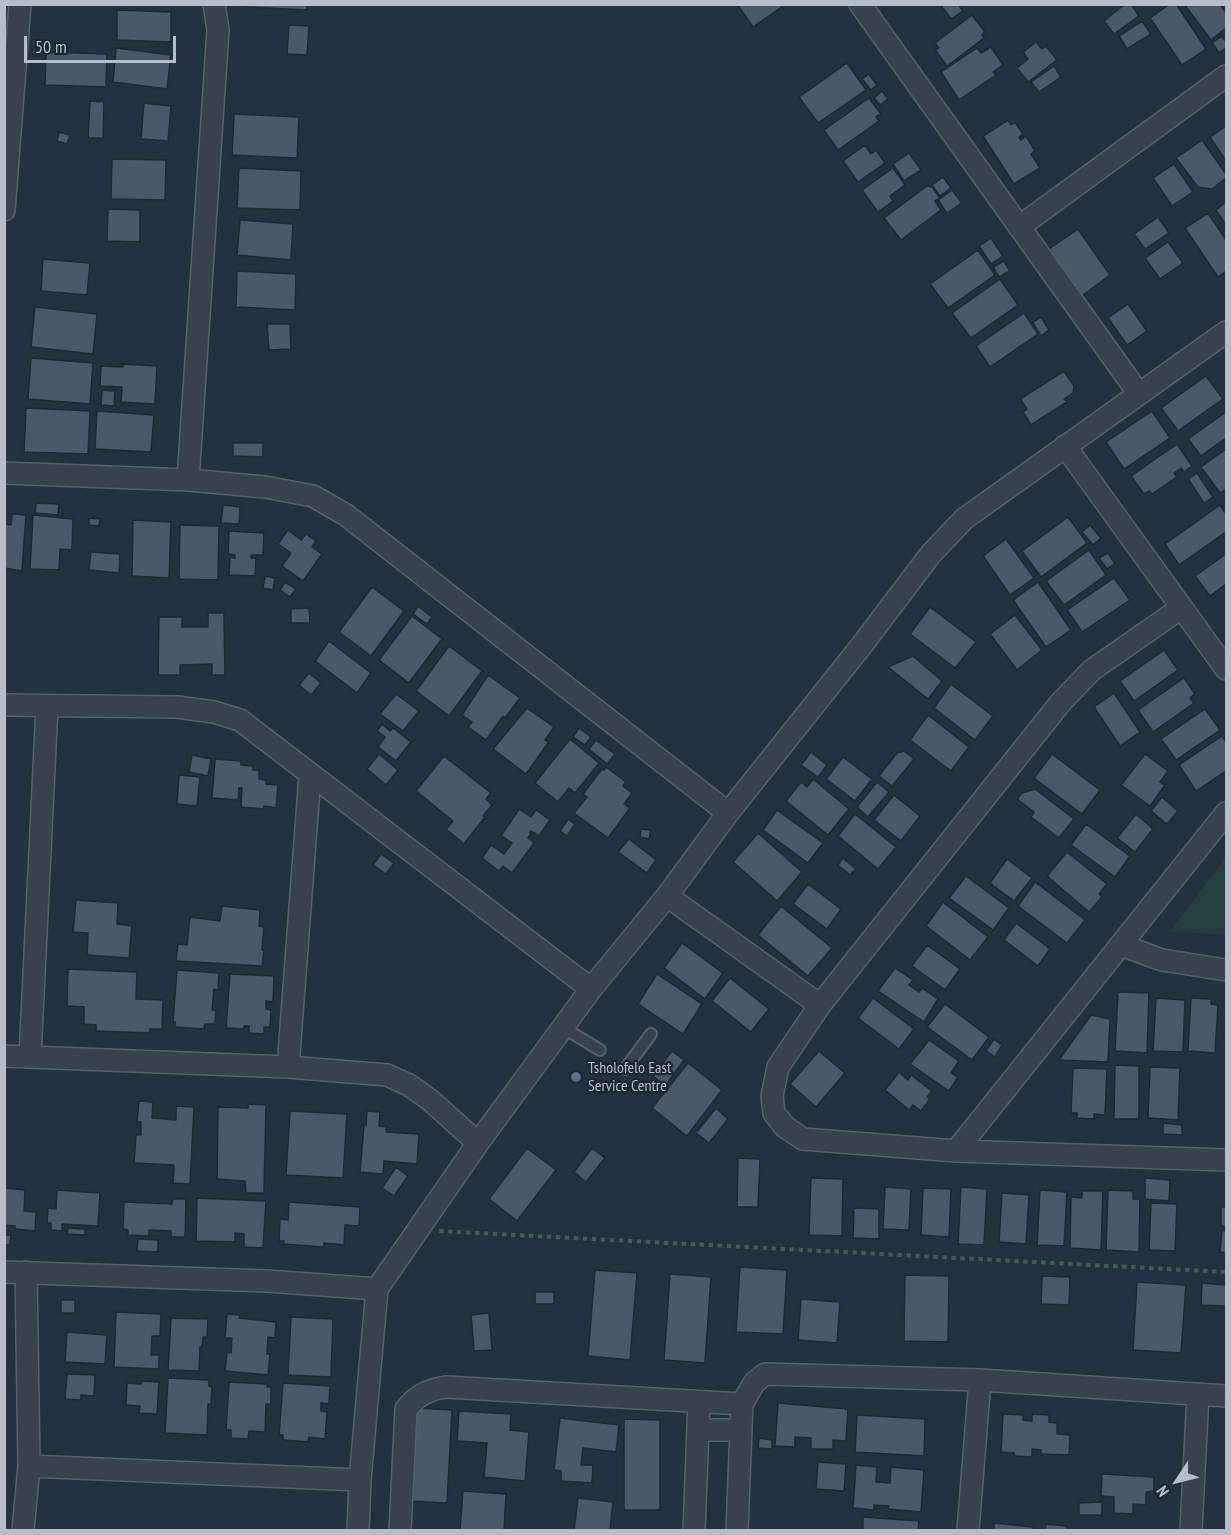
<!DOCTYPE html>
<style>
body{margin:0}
#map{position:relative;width:1231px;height:1535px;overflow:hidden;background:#24313e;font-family:"PT Sans Narrow",sans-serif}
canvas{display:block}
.frame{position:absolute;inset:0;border:6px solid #b4bdc9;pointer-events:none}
.north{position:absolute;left:1147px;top:1451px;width:60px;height:60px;-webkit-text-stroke:4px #1d2733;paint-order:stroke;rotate:235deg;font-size:16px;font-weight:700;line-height:24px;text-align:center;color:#b4bdc9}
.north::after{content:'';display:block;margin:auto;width:21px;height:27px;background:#b4bdc9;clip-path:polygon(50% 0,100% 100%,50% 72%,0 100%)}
.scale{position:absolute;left:24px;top:36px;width:152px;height:27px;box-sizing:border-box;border:3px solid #b4bdc9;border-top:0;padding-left:8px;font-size:18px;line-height:21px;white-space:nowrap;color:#b4bdc9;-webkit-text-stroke:4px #1d2733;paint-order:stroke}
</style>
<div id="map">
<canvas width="1231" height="1535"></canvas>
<div class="frame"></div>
<div class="north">N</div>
<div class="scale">50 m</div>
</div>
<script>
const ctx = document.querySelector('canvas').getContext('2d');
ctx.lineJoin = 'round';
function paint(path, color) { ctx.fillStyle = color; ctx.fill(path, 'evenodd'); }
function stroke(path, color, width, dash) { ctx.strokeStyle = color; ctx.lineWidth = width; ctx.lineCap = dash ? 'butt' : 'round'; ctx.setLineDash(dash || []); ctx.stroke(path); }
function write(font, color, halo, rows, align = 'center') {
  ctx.font = font + ' "PT Sans Narrow",sans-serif'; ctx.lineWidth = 4.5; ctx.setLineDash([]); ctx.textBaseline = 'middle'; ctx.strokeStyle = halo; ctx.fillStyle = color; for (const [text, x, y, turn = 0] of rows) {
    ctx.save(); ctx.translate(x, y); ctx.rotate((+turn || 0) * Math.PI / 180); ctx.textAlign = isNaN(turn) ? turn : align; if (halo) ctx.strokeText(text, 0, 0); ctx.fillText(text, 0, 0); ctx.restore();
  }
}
const green = new Path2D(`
 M1226 857V935L1170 931Z`);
const building = new Path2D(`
 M247 4H307V10L247 7Z
 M737 4H786L753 27Z
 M940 4H958L963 11 951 19Z
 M1125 4H1131L1139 16 1114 34 1104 21Z
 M1170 4H1176L1206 49 1182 65 1150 18Z
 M1184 4H1220L1226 13V28L1211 40Z
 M117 10 171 12V42L117 40Z
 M972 15 985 32 982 35 984 38 947 66 935 50 939 48 935 43Z
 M1142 21 1151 34 1127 49 1119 36Z
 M289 25 309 26 307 55 287 54Z
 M1222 36 1226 42V48L1219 53 1212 43Z
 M1036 42 1042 49 1046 46 1057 60 1028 82 1017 68 1028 59 1023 52Z
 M991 47 1003 65 993 72 996 75 959 100 941 72 977 48 981 53Z
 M116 48 171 55 167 89 113 82Z
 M46 52 107 54 106 87 45 85Z
 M847 63 866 90 818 123 799 97Z
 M1054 66 1061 77 1039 92 1031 82Z
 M869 74 877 85 871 90 862 79Z
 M882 91 888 99 880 105 874 98Z
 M869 98 881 114 876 117 879 121 838 150 824 130Z
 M90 101 104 102 103 138H88Z
 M144 103 171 106 168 141 141 139Z
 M234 114 299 117 297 158 232 155Z
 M1008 120 1011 125 1015 122 1023 134 1019 137 1021 140 1026 136 1035 151 1031 154 1040 168 1014 184 983 136Z
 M1226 126V161L1210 137Z
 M59 132 70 135 67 144 57 141Z
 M1202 140 1226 174V178L1212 189 1198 187 1176 158Z
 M865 145 871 154 876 150 885 163 858 182 843 161Z
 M909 153 921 170 904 181 893 164Z
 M112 159 166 160 165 200 111 199Z
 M1174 164 1193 192 1172 206 1153 178Z
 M239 168 301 171 300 210 237 208Z
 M893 168 905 185 890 196 893 201 878 212 862 190Z
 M943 177 951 188 940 196 932 185Z
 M927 186 932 187 940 198 935 201 941 210 901 240 884 218Z
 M952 190 962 203 947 213 938 200Z
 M1226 202V225L1216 210Z
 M108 209 140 210V242L107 241Z
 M1208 213 1226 240V271L1218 277 1185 228Z
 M1158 217 1169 233 1145 249 1134 234Z
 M240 220 293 224 291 260 237 255Z
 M1078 229 1110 275 1082 296 1049 249Z
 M991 238 1003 256 991 264 979 246Z
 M1168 242 1183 263 1160 279 1145 258Z
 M978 250 995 275 948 308 930 284Z
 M43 259 90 263 87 295 41 291Z
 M1004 261 1010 271 999 277 993 267Z
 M237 271 296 274 295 310 236 307Z
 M1000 279 1018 305 971 338 952 313Z
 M1128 304 1147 331 1127 345 1108 318Z
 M35 307 97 314 93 354 31 347Z
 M1024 313 1038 334 990 367 976 346Z
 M1041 317 1049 330 1041 336 1033 322Z
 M267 324H290L291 349 269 350Z
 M31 358 93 363 90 404 28 399Z
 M123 364 157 366 155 404 121 402 122 387 100 386 101 366 123 367Z
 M1064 371 1074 386 1073 393 1064 399 1067 402 1031 425 1023 412 1027 409 1020 399Z
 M1206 376 1223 399 1178 431 1161 408Z
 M102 390 115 391 114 406 101 405Z
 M26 408 90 411 88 454 24 452Z
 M97 411 154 415 151 452 95 449Z
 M1152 411 1170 438 1124 469 1106 442Z
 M1226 412V438L1201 456 1188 439Z
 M233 443H263V457L233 456Z
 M1177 444 1192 466 1184 472 1181 468 1174 473 1177 477 1152 494 1149 491 1144 494 1131 476Z
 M1226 449V489L1220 493 1201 467Z
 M1197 473 1213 497 1204 503 1188 479Z
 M36 503 59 504 58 515 35 513Z
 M223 505 240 507 239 524 221 523Z
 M1220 505 1226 514V532L1179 565 1165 544Z
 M4 512 5 524 11 525 12 514 26 515 22 571 4 568Z
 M33 515 73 519 72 550 60 549 59 570 30 569Z
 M1068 517 1087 543 1041 577 1022 551Z
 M89 518 100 519 99 526 89 525Z
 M133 520 171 522 169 578 132 576Z
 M180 525 219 526 218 580 179 579Z
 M1090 525 1101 538 1093 545 1082 532Z
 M288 530 301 540 306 534 316 541 312 547 322 554 303 581 282 566 291 553 278 544Z
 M229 531 264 533 263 555H251V558H256L255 576 229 575 230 557 235 558V555L228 554Z
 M1006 539 1034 578 1010 595 983 556Z
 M1089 550 1106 575 1064 605 1046 581Z
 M91 552 120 554 119 573 89 570Z
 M1108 553 1115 564 1107 569 1099 558Z
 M1226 554V584L1210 596 1195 576Z
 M265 576 275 578 273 590 263 588Z
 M1114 578 1130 600 1082 632 1067 610Z
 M285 582 296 589 290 597 280 590Z
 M1038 582 1071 630 1046 647 1013 600Z
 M372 587 404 611 371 656 339 632Z
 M418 606 432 617 427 624 413 614Z
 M930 607 976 642 955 668 910 634Z
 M309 608 310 623H291V609Z
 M208 613H224L225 675H212V664L180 665V675H158L159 617H182V627H208Z
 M1015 615 1042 650 1017 670 990 634Z
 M412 616 442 639 409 683 379 660Z
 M329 641 371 673 357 693 315 661Z
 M449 646 482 671 449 716 416 691Z
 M1164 650 1178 670 1134 701 1120 681Z
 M913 656 942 681 928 699 888 667Z
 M309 673 321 683 311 695 299 685Z
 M488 675 520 698 505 718 503 716 486 740 468 727 472 722 462 715Z
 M1184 678 1195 694 1190 698 1194 703 1153 732 1138 710Z
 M951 684 993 716 975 740 934 708Z
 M1114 693 1140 732 1120 746 1094 707Z
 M396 694 419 711 403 731 380 714Z
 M527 708 554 727 545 740 549 742 526 774 493 749Z
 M1205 709 1220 730 1176 760 1161 739Z
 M928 715 969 747 951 771 910 740Z
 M382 724 390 731 393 728 411 742 396 761 378 747 385 737 377 731Z
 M579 728 591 737 585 745 573 737Z
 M1222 736 1226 742V771L1196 791 1179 765Z
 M570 739 599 763 575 793 569 788 558 802 535 783Z
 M596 740 615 754 607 764 589 749Z
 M904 751 914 759 892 786 879 776 897 753Z
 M811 752 827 765 818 777 801 765Z
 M379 754 398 770 386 785 367 769Z
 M1052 754 1100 790 1082 814 1034 778Z
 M1145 754 1168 771 1160 782 1165 785 1150 806 1121 785Z
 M192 755 211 759 208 776 189 772Z
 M444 756 491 793 486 799 492 805 483 816 485 817 464 844 446 829 453 821 416 791Z
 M843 757 872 779 855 801 826 779Z
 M215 759 241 761V765L253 766V770H259V779L266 780V784L278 785 276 808 264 806 263 809 241 807 242 788H239L238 800 212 798Z
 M606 767 626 782 623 786 632 793 624 804 630 808 608 838 574 813 587 797 583 794 602 769 604 770Z
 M179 775 200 777 197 806 177 804Z
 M813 779 849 809 828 835 786 801 801 782 807 787Z
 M877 782 889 792 868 817 857 807Z
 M1035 789 1074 819 1059 838 1031 817 1034 812 1017 799 1022 793Z
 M894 795 920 816 901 841 874 820Z
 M1162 797 1178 811 1167 824 1151 811Z
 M519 809 531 817 536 810 550 820 539 836 531 831 530 833 531 834 528 838 534 843 512 873 503 866 499 871 482 858 491 845 504 854 512 843 501 836Z
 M777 810 823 843 808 863 763 830Z
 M855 814 896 847 878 869 838 836Z
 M1136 814 1153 829 1135 852 1117 838Z
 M568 819 575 824 567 836 560 831Z
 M1086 824 1130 856 1115 877 1071 845Z
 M641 829 651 830 649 839 640 837Z
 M758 833 802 872 777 901 733 862Z
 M629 839 656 860 647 873 618 852Z
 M1067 852 1107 884 1099 894 1102 897 1089 912 1047 876Z
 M381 854 394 863 386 874 373 865Z
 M843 858 856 869 850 875 838 865Z
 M1007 859 1032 878 1014 901 990 883Z
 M966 876 1009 908 993 930 949 898Z
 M1035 882 1085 920 1067 943 1018 906Z
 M808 884 841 909 827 929 793 904Z
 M76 900 118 903 117 924 132 926 129 958 87 955 88 933 73 932Z
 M943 902 988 937 970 960 926 926Z
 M222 906 260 910 259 926 264 927 262 950H264L262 966 176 961 178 944 187 945 190 917 220 921Z
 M781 906 832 948 808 976 758 935Z
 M1016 923 1050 949 1038 966 1004 940Z
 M682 943 723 973 705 999 664 968Z
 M927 945 960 969 945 990 912 966Z
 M895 968 913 980 909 985 919 992 922 988 938 999 924 1022 878 991Z
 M68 969 137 972 136 999 163 1000 162 1029H150V1033L96 1031V1025L84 1024V1007L67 1006Z
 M177 970 219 973 218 990 214 989 212 1010 216 1011 215 1024H205L204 1029 175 1027V1022H173Z
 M230 974 274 976 273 1002 266 1001V1009L271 1010 270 1027H264V1034L249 1033V1026H244V1029L226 1028Z
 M657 974 702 1004 683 1034 638 1004Z
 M730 978 769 1009 751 1032 712 1001Z
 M1118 992 1149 993 1147 1053 1115 1051Z
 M873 998 914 1029 899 1049 858 1018Z
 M1156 998 1185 1000 1183 1052 1153 1051Z
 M1191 998 1211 999V1004L1218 1005 1215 1053 1188 1051Z
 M945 1004 989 1037 972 1060 927 1027Z
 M1091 1015 1110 1019 1108 1062 1059 1060Z
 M994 1039 1002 1045 995 1057 986 1051Z
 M929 1040 959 1061 951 1073 958 1077 949 1091 910 1064Z
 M672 1051 684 1060 665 1086 653 1076Z
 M819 1051 845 1073 816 1107 790 1084Z
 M688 1063 722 1090 687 1136 652 1108Z
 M1115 1065 1139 1066V1119H1114Z
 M1150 1067 1180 1068 1178 1120 1148 1118Z
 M1073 1068 1107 1069 1105 1115 1094 1114V1119L1077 1118V1113H1071Z
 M899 1072 908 1080 911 1075 932 1091 927 1097 930 1099 921 1111 913 1105 909 1110 885 1090Z
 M139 1101 153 1102 152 1118 176 1120V1106L194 1107 190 1184 173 1183 174 1165 134 1163 136 1135H141V1122H137Z
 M248 1104 266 1105 264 1193H246L245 1181 217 1179 218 1107 248 1108Z
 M716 1108 728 1119 709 1143 696 1133Z
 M290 1111 347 1114 343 1178 286 1175Z
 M367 1111 380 1112 379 1126 387 1127 386 1132 419 1134 417 1164 384 1161 383 1174 360 1172 364 1125H366Z
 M1163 1123 1182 1125V1135L1163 1134Z
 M527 1148 556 1170 517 1221 489 1199Z
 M592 1148 605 1158 586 1182 574 1172Z
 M738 1158 760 1159 758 1207H737Z
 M396 1167 408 1176 394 1196 382 1188Z
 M811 1178 843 1179 842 1236 809 1235Z
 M1145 1178 1170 1180 1169 1201 1145 1199Z
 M885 1187 911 1189 909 1230 883 1229Z
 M961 1187 987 1189 984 1245 958 1244Z
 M4 1188 25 1190 24 1211 36 1212 35 1231 15 1229V1226L4 1225Z
 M923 1188 951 1189 949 1237 921 1235Z
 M57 1190 100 1193 98 1226 62 1224V1231L51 1230V1223H47L48 1208 56 1209Z
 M1040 1190 1067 1192 1064 1246 1037 1245Z
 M1108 1190 1133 1191V1199H1140L1139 1252 1106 1250Z
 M1082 1191H1103L1101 1250 1070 1248 1071 1197 1082 1198Z
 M1002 1193 1029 1195 1026 1244 999 1242Z
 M197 1198 266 1201 263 1248 244 1247V1234L235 1233V1242L196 1241Z
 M173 1199H186L185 1237H171V1231L149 1230V1236L128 1235V1230L123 1229 124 1202 172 1204Z
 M289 1202 360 1207 359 1226 345 1225 344 1245 324 1243V1247L283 1244 284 1241H279L280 1219 288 1220Z
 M1151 1203 1177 1204 1175 1251 1149 1250Z
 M1221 1207H1226V1227L1221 1226Z
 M854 1208 879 1209V1239L853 1238Z
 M68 1228 85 1229V1235L67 1234Z
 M1222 1230 1226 1231V1253L1220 1252Z
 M4 1235H11L10 1245H4Z
 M138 1239 158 1240V1252L137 1251Z
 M740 1267 787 1270 783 1334 736 1332Z
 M595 1270 637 1273 630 1360 588 1356Z
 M670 1274 711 1277 705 1363 664 1360Z
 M905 1275 949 1276 948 1342 904 1341Z
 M1042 1276 1070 1277 1069 1305 1041 1304Z
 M1137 1282 1186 1285 1181 1353 1133 1350Z
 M1202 1283 1226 1285V1306L1201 1305Z
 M535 1292H554V1304H535Z
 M801 1299 840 1302 837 1343 798 1340Z
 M61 1300H75V1313H61Z
 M116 1312 161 1314 160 1336H152L151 1355H159V1369L114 1367Z
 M489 1313 492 1350 474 1351 471 1315Z
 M227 1314 240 1315 239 1318 276 1322 275 1338 268 1337 267 1354H270L268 1375 225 1371 227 1352 231 1353 232 1338H225Z
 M291 1317 333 1319 331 1377 288 1375Z
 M171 1318 208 1319 207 1337H203L202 1347H200L199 1371 168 1370Z
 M67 1332 107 1335 105 1364 65 1362Z
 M67 1374 95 1375 94 1396 81 1395V1400L65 1399Z
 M168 1378 209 1380V1386L212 1387 211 1404H208L207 1435 165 1433Z
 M141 1381 159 1382 157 1414 139 1413 140 1406 126 1405 127 1383 141 1384Z
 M229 1382 267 1384V1387H271V1404H266L265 1432 249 1431 248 1439 231 1438V1430H226Z
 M283 1383 330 1386 329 1404 321 1403V1411L327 1412 325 1439 309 1437 308 1442 283 1440V1435H279Z
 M778 1403 848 1409 846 1441 833 1440V1449H811V1438L795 1437V1447L775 1446Z
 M416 1408 452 1410 447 1503 411 1501Z
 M459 1411 511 1414 510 1430 529 1432 525 1481 484 1477 487 1443 457 1441Z
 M1003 1414 1023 1415V1420L1032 1421V1414L1049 1415V1422L1057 1423V1434L1070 1435 1069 1455 1041 1454V1450L1032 1449V1457L1015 1456 1014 1453 1001 1452Z
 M857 1415 925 1419 924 1456 855 1452Z
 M560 1418 619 1425 616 1452 583 1448 581 1465H593L592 1483 561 1481V1471L554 1470Z
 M624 1419 660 1420V1510H624Z
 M759 1438 772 1440V1449L758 1448Z
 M818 1462 846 1464 844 1491 816 1489Z
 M856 1465 877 1467 876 1482 890 1483 891 1467 924 1470 921 1512 888 1509 889 1506 874 1505V1510L853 1508Z
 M1102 1474 1154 1477V1491L1146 1492V1505L1133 1504V1514L1114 1513V1497L1101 1496Z
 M463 1491 506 1494 504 1530H460Z
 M578 1498 613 1502 610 1530H574Z
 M1102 1502V1515H1079V1503Z
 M863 1517 919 1521 918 1530H863Z
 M994 1523 1033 1527V1530H994Z
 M1046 1524 1067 1526V1530H1045Z`);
const path = new Path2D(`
 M439 1231 1226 1272`);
const service = new Path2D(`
 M562 1027 600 1050
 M625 1069 651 1034`);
const minor = new Path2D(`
 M860 4 1139 394
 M4 210 20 4
 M1019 227 1226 76
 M1065 446 1226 669
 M4 473 188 480 265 487 313 496 346 515 728 813
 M188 480 218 30 214 4
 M1181 608 1092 670 1061 702 820 1005 778 1067 772 1096 774 1113 785 1127 803 1139 956 1151 1226 1160
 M4 705 177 707 214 712 240 720 591 989
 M667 896 820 1005
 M1121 945 1162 960 1226 970
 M4 1056 288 1067 387 1075 409 1085 430 1100 478 1143
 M30 1057 47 706
 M288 1067 310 775
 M956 1151 1226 813
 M4 1272 267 1281 377 1289
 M698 1430H741
 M29 1466 360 1480
 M23 1530 29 1466 26 1272
 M358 1530 360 1480 377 1289 478 1143 591 989 667 896 728 813 862 645 930 555 964 519 1226 332
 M400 1530 406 1409C417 1395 428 1390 446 1387L742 1404
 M694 1530 699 1402
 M737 1530 742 1404 754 1383 765 1374 980 1380 1226 1396
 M968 1530 980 1380
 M1191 1530 1198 1395`);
const markers = [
 [576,1077,6,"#5c6f8a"]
];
const poiNames = [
 ["Tsholofelo East",588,1068],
 ["Service Centre",588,1086]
];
paint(green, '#263e3f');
paint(building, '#4a5867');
stroke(building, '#1f2935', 1.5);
stroke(service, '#56606c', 14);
stroke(minor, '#56606c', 24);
stroke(path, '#445b5c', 4, [4.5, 4.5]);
stroke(service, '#38424e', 10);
stroke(minor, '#38424e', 21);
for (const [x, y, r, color] of markers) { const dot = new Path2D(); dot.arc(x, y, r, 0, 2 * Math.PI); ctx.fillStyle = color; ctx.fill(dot); stroke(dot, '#1d2733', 2); }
write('16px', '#b4bdc9', '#1d2733', poiNames, 'left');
</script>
